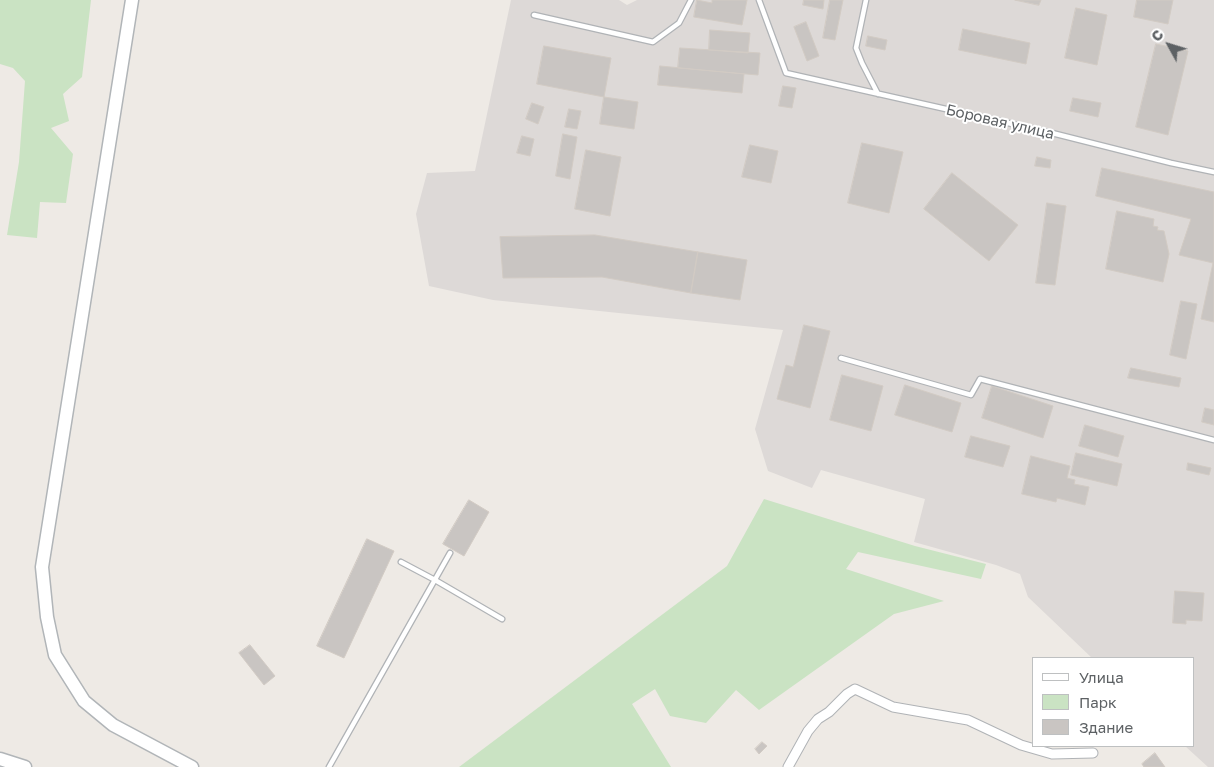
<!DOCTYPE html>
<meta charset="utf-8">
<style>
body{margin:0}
#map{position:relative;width:1214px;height:767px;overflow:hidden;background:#eeeae5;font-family:"Golos Text",sans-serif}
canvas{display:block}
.legend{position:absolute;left:1032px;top:657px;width:162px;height:90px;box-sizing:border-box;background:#fff;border:1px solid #bec0c1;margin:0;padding:6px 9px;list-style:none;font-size:15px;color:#5d6164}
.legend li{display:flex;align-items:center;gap:10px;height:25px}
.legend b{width:25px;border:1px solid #bec0c1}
.north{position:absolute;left:1144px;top:20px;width:50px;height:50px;-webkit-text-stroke:4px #fff;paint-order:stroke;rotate:309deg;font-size:14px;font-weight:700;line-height:20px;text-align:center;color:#5d6164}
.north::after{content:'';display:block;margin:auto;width:18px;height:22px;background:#5d6164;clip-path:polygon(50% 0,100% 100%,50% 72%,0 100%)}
</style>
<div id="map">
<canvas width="1214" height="767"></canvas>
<ul class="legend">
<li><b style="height:6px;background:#fff"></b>Улица</li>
<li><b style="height:14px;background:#cae3c3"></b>Парк</li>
<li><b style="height:14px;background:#c9c5c2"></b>Здание</li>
</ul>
<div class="north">С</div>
</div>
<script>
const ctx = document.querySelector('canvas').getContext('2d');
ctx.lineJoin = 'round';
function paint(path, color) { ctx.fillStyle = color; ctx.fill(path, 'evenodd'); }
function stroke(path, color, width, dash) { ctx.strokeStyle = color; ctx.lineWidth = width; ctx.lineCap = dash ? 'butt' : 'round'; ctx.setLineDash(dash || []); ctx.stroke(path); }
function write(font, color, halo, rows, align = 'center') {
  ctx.font = font + ' "Golos Text",sans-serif'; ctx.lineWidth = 4; ctx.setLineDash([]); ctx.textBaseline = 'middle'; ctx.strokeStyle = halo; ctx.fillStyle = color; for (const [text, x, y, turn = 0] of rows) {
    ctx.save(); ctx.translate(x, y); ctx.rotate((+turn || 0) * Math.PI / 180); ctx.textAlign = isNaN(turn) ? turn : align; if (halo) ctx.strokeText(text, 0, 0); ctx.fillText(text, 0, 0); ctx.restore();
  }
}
const industrial = new Path2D(`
 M511 0H619L627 5 637 0H1214V767H1208L1185 746H1193V658H1092L1028 597 1020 574 996 565 914 542 925 499 821 470 812 488 768 471 755 429 783 330 493 300 429 286 416 214 427 173 475 171Z`);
const green = new Path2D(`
 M0 0H91L82 77 63 94 69 121 51 128 73 154 66 203 40 202 37 238 7 235 19 162 25 81 13 68 0 64Z
 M764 499 915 546 986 564 981 579 858 552 846 569 944 601 894 614 759 710 736 690 706 723 670 716 655 689 632 704 671 767H459L727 566Z`);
const building = new Path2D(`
 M697 0 712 3V0H747L742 25 694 17Z
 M804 0H824L823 9 803 5Z
 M830 0H843L835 40 823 38Z
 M1015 0H1041L1039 5Z
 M1137 0H1173L1168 24 1134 17Z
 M1076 8 1107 15 1097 65 1065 58Z
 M806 22 819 56 807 61 794 27Z
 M963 29 1030 43 1026 64 959 50Z
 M710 30 750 33 748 53 709 50Z
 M868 36 887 40 885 50 866 46Z
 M1156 44 1188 51 1168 135 1136 127Z
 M544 46 611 58 604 97 537 84Z
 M680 48 760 53 758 75 678 68Z
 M660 66 744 74 742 93 658 85Z
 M783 86 796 88 792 108 779 106Z
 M604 97 638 102 634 129 600 124Z
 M1073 98 1101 103 1098 117 1070 111Z
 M532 103 544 107 538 124 526 119Z
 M569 109 581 111 577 129 565 127Z
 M563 134 577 137 570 179 556 176Z
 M522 136 534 139 530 156 517 153Z
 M862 143 903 152 889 213 848 203Z
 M750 145 778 151 771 183 742 177Z
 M586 150 621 157 610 216 575 209Z
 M1037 157 1051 160 1050 168 1035 166Z
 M1102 168 1214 192V322L1201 319 1213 263 1179 255 1191 219 1096 196Z
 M952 173 1018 225 989 261 924 209Z
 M1047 203 1066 206 1055 285 1036 283Z
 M1117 211 1154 219 1153 226 1158 227 1157 230 1164 231 1169 254 1163 282 1106 269Z
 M595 235 698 252 691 293 602 277 503 278 500 237Z
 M698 252 747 260 740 300 691 293Z
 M1181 301 1197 304 1186 359 1170 355Z
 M804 325 830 331 810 408 777 399 786 365 793 367Z
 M1131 368 1181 378 1179 387 1128 378Z
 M842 375 883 386 871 431 830 420Z
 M905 385 961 403 952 432 895 415Z
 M992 386 1053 406 1043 438 982 418Z
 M1205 408 1214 410V425L1202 422Z
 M1085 425 1124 436 1118 457 1079 446Z
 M971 436 1010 446 1003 467 965 457Z
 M1076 453 1122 464 1117 486 1071 475Z
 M1031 456 1070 466 1067 478 1075 480 1074 484 1089 487 1085 505 1057 498 1056 502 1022 494Z
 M1188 463 1211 468 1209 475 1187 470Z
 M469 500 489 512 464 556 443 544Z
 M367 539 394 551 344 658 317 646Z
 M1175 591 1204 593 1202 621 1186 620V624L1173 623Z
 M250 645 275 676 264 685 239 653Z
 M762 742 767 746 759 754 755 749Z
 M1155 753 1165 767H1144L1142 764Z`);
const lane = new Path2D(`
 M759 0 786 73 1048 132 1171 163 1214 172
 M866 0 856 48 862 63 878 94
 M534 15 653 42 679 23 691 0
 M841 358 971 395 980 379 1214 440
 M401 562 435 580 502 619
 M329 767 450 553`);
const street = new Path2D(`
 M788 767 808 731 818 719 829 712 847 694 855 689 893 707 968 720 1021 745 1052 754 1093 753`);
const secondary = new Path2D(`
 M132 0 42 567 47 617 55 655 84 701 113 725 192 767
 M0 759 25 767`);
const streetNames = [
 ["Боровая улица",1000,122,13]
];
paint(industrial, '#ddd9d7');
paint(green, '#cae3c3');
paint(building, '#c9c5c2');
stroke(building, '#d2cbc4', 1);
stroke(lane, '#b0b3b6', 7);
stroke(street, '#b0b3b6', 11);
stroke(secondary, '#b1b5b8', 15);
stroke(lane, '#fff', 4.5);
stroke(street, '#fff', 9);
stroke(secondary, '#fff', 12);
write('15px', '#5d6164', '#fff', streetNames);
</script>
